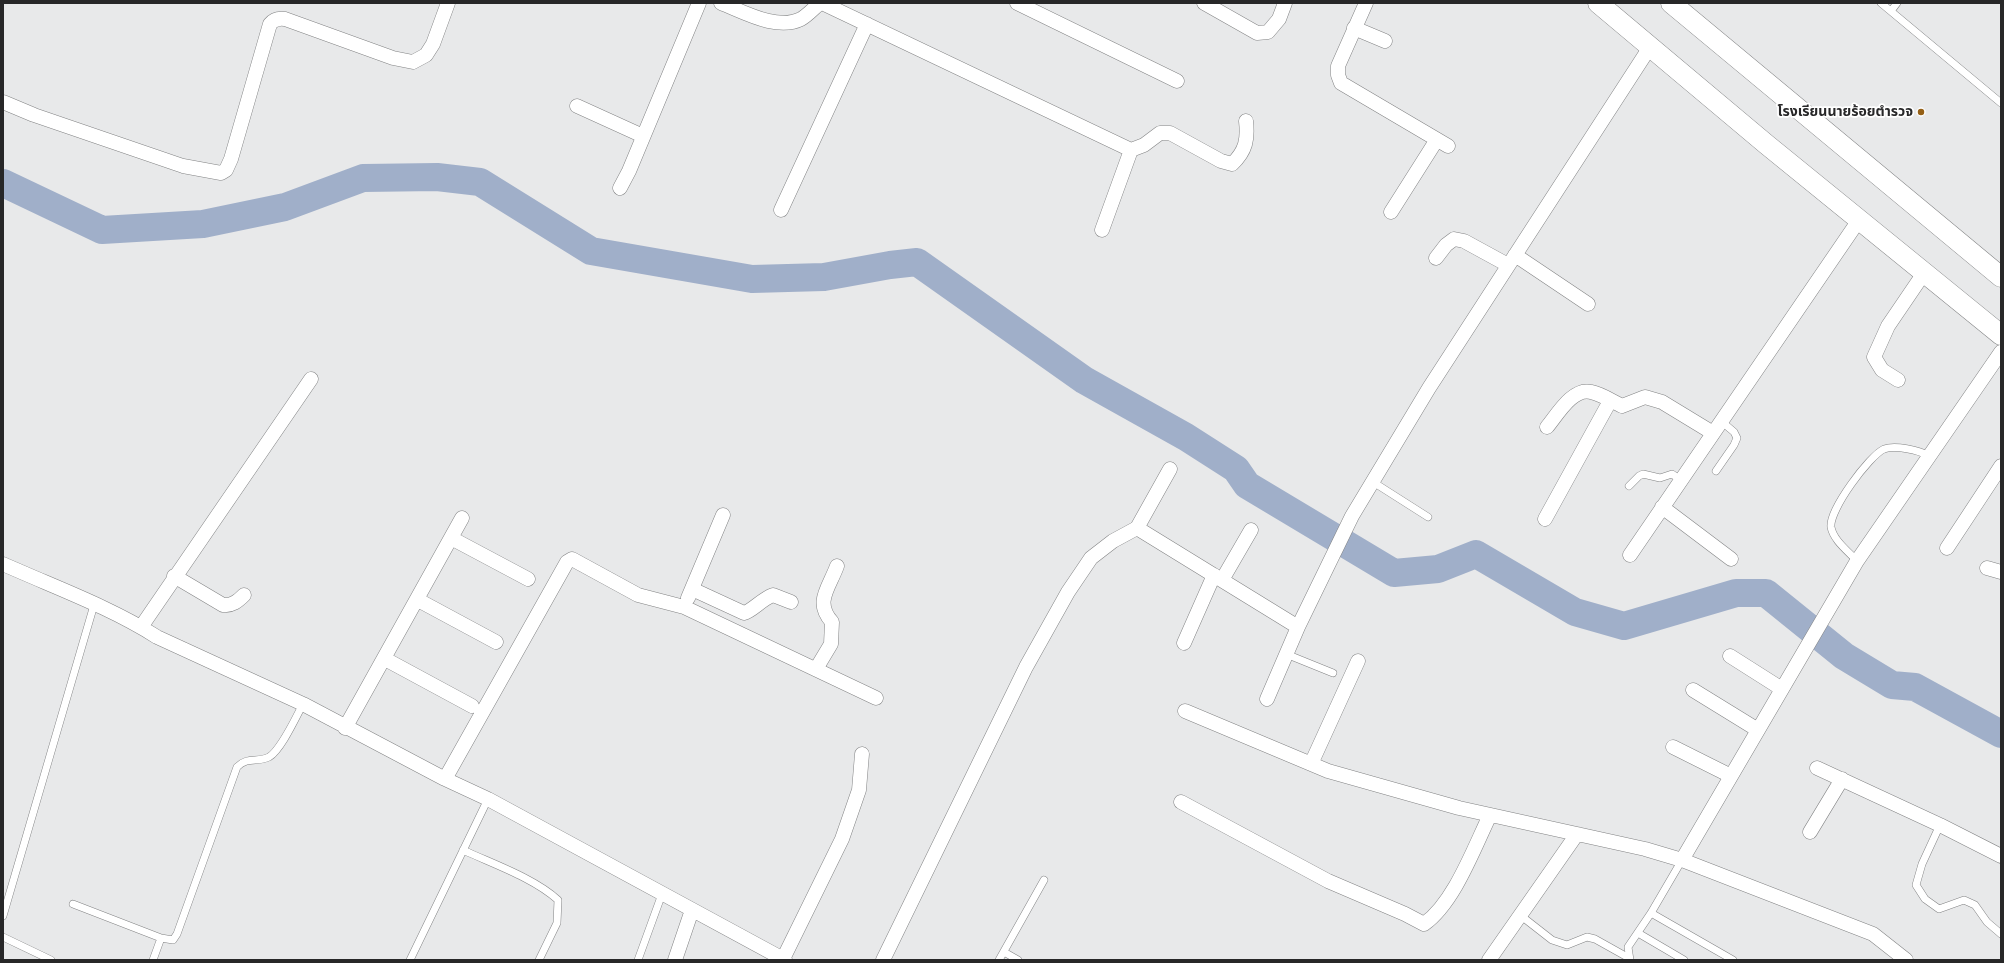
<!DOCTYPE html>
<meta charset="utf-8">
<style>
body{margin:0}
#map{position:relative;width:2004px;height:963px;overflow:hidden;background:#e8e9ea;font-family:"Fira Sans",sans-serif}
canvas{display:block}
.frame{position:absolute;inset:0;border:4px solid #272728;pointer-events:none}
</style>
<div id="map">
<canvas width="2004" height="963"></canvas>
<div class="frame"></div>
</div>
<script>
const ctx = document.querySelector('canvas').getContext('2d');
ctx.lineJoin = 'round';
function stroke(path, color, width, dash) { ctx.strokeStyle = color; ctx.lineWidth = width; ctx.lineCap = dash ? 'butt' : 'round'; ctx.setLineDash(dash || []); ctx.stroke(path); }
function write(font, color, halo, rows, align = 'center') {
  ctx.font = font + ' "Fira Sans","Noto Sans Thai",sans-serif'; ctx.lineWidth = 3.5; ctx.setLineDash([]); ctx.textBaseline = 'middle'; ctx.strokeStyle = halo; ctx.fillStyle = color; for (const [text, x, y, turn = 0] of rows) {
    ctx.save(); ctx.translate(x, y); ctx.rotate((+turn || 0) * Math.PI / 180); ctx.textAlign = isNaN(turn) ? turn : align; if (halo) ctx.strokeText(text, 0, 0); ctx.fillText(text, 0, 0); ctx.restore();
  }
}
const river = new Path2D(`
 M3 183 102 230 203 224 285 207 363 178 437 177 480 182 591 251 752 279 824 277 890 265 917 262 1084 380 1186 437 1236 469 1247 485 1394 573 1438 569 1476 554 1575 612 1624 626 1736 593H1766L1844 656 1892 685 1915 687 2001 734`);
const lane = new Path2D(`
 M1881 3 2001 103
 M1891 11 1897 3
 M1716 471 1734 445 1737 438 1734 432 1721 421
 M1373 482 1428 517
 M1629 486 1639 476 1643 474 1660 478 1672 474 1681 480
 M1857 561C1849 552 1833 540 1831 527 1829 510 1869 456 1884 449 1895 445 1919 450 1929 456
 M1286 654 1333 673
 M1940 825 1922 864 1916 885 1925 899 1939 909 1964 900 1975 905 1987 922 2001 934
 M463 850C493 864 534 878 558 900L557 923 539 960
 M73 904 161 938 173 940 177 934 237 767C248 756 257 763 269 757 281 750 296 717 303 704
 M1651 913 1733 960
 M1520 915 1552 940 1567 945 1587 937 1595 939 1629 958
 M3 916 94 605
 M1638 933 1684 960
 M3 937 51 960
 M1004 952 1018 960
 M153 960 161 938
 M410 960 488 799
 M638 960 662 894
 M999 960 1044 880
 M1630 960 1628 947 1651 913 1682 860`);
const street = new Path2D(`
 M721 3C744 12 777 31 801 19 808 15 814 8 820 3
 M822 3 1131 150 1144 145 1160 133H1170L1221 161 1232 164C1246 151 1248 139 1246 121
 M1017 3 1177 81
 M1204 3 1257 33 1268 32 1279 19 1285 3
 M1366 3 1338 66V75L1341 83 1448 146
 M1354 28 1385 41
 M3 102 34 115 183 166 221 173 226 170 231 159 270 24C274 19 279 18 285 19L393 58 413 62 426 55 433 44 448 3
 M577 106 643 136
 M620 188 629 171 699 3
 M781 210 867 24
 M1391 212 1436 141
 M1102 230 1131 150
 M1515 255 1588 304
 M1436 258 1446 245 1454 239 1464 241 1508 265
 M1898 380 1882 370 1874 357 1888 326 1924 273
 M1547 427C1557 415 1573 387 1591 392 1602 394 1613 402 1622 406L1645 397 1662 402 1713 433
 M1662 507 1731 559
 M1545 519 1610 401
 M1137 528 1298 627 1352 516 1429 388 1650 47
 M451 538 528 579
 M1947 548 2001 466
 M1630 555 1859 220
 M3 564C54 587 110 607 157 637L303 704 445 779 488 799 785 960
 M1987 568 2001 572
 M174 576 223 605C232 606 238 601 244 595
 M1222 580 1251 530
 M692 589 744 613C752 611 762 599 773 595L791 602
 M688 598 723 515
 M418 600 496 642
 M141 627 311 379
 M1184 643 1214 575
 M1730 656 1782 689
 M385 659 472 706
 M816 669 831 644 832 622C814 602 829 588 837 566
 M1693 690 1758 730
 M1267 699 1298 627
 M1185 711 1328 771 1459 808 1645 849 1682 860 1873 934 1906 960
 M345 728 462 518
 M1673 747 1731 776
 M1311 764 1358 661
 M1817 768 1940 825 2001 856
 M445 779 567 562 572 559 638 595 684 607 876 698
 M1181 802 1328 881 1405 914 1424 924C1454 903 1474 848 1490 815
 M1810 832 1842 779
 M1682 860 1857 561 2001 352
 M783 959 842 839 859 790 862 754
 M675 960 692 910
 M883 960 1026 667 1068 592 1091 558 1113 541 1137 528 1170 469
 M1489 960 1577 834`);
const secondary = new Path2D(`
 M1598 3 1766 144 2001 335
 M1671 3 2001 277`);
const markers = [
 [1921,112,4,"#945f15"]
];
const poiNames = [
 ["โรงเรียนนายร้อยตำรวจ",1913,112]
];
stroke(river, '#a0afc9', 28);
stroke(lane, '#828384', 8);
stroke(street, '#828384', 15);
stroke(secondary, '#828384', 21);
stroke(lane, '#fff', 7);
stroke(street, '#fff', 14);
stroke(secondary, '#fff', 20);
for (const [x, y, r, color] of markers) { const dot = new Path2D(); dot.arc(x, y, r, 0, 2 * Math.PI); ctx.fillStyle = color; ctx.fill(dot); stroke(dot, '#fff', 1.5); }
write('bold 14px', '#272728', '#fff', poiNames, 'right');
</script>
